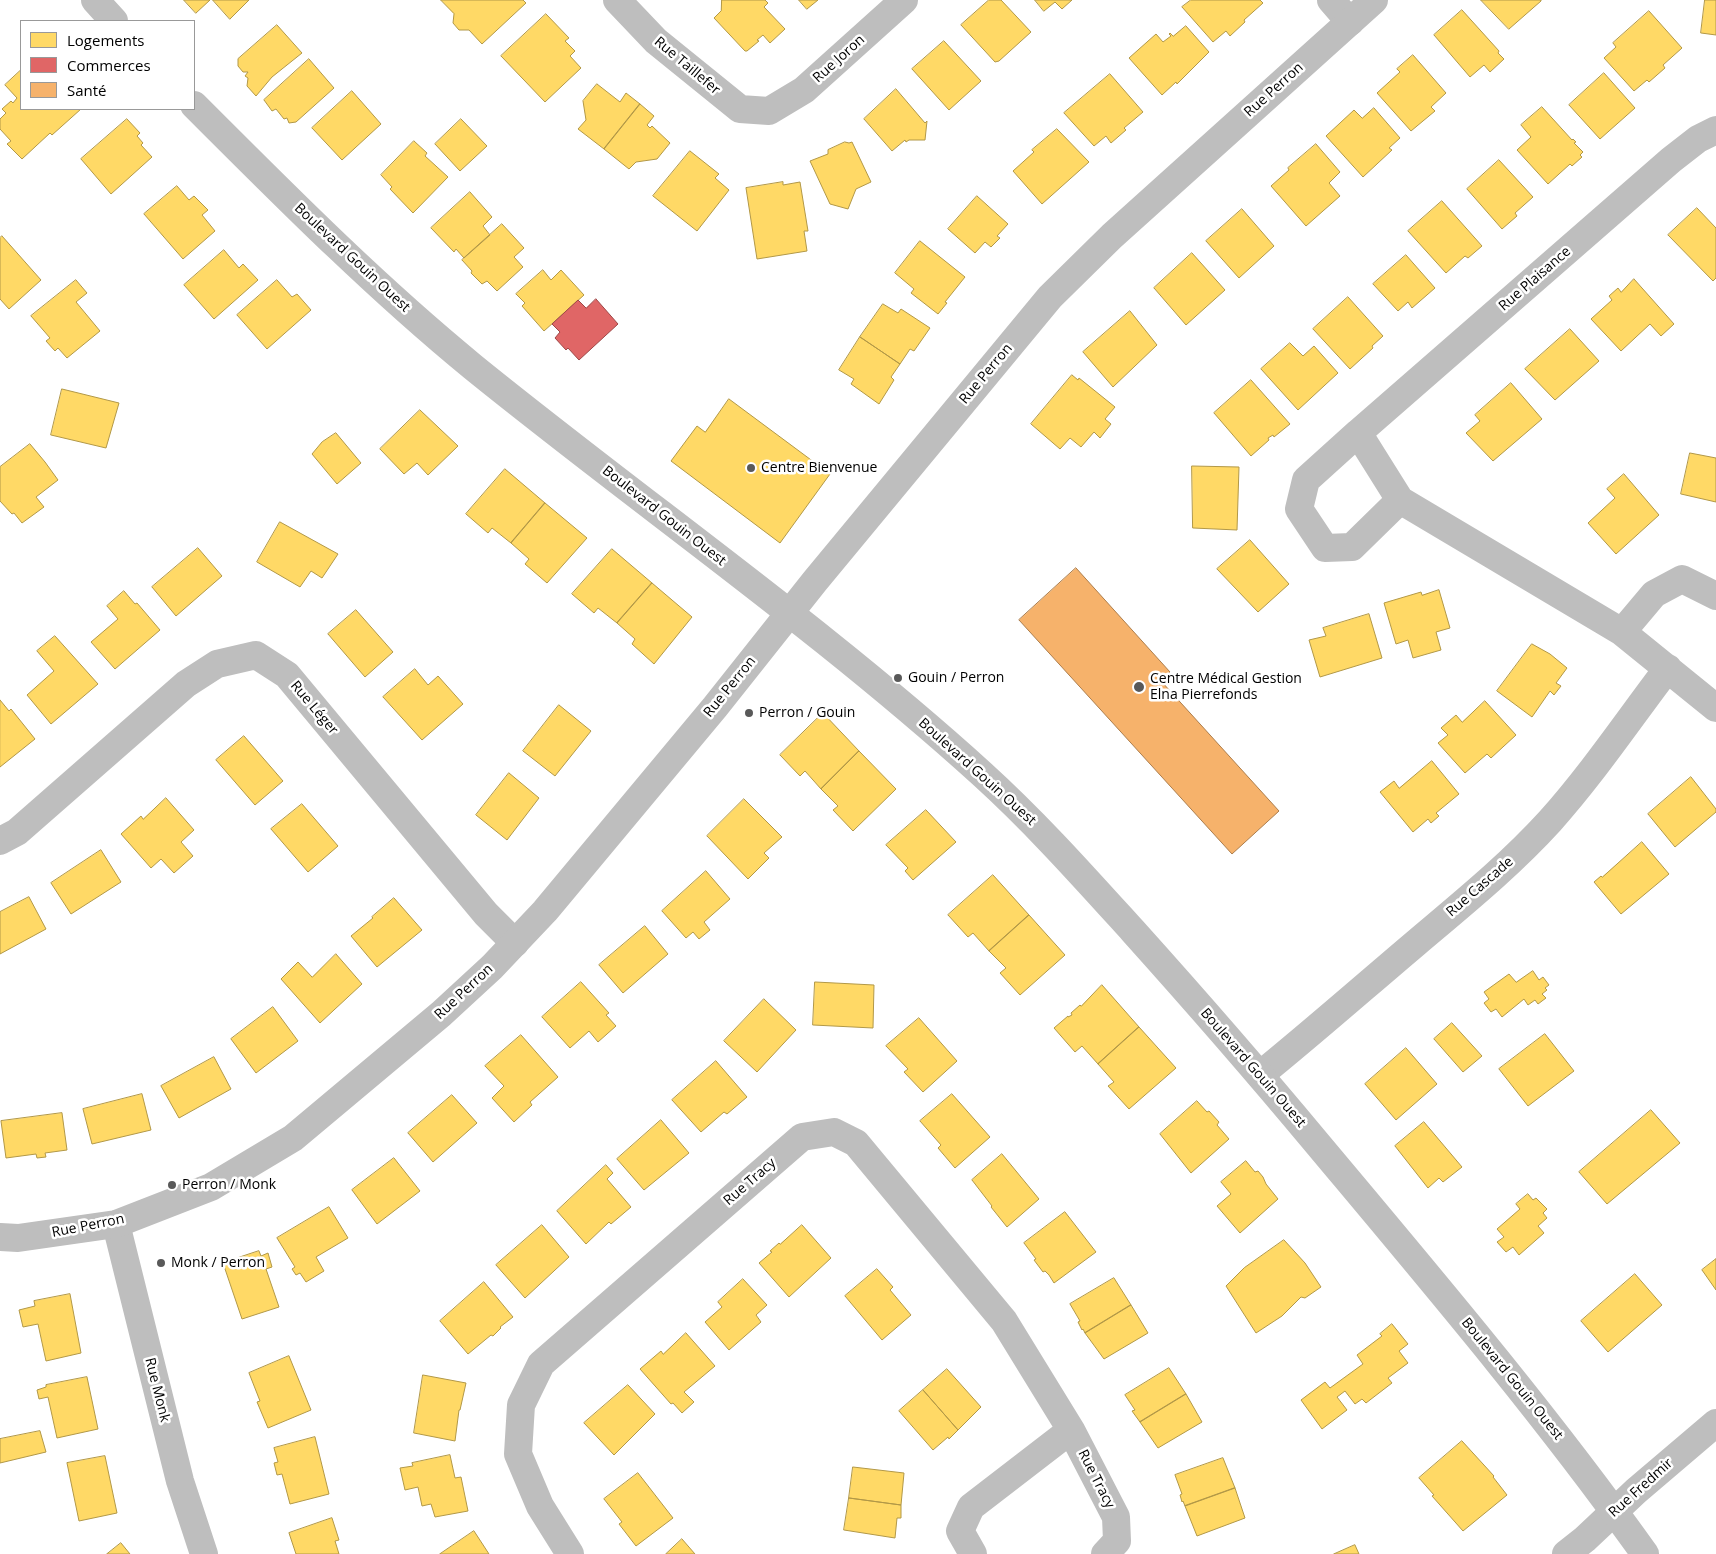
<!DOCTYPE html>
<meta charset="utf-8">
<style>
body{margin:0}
#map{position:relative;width:1716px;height:1554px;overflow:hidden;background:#fff;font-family:"Open Sans",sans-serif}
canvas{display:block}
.legend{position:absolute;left:20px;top:20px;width:175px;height:90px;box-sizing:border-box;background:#fff;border:1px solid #999;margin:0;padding:6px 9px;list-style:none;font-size:15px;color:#000}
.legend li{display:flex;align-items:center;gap:10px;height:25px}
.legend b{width:25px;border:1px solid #999}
</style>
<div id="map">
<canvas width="1716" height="1554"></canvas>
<ul class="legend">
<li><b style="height:14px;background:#ffd966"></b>Logements</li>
<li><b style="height:14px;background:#e06666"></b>Commerces</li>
<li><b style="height:14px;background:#f6b26b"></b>Santé</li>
</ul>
</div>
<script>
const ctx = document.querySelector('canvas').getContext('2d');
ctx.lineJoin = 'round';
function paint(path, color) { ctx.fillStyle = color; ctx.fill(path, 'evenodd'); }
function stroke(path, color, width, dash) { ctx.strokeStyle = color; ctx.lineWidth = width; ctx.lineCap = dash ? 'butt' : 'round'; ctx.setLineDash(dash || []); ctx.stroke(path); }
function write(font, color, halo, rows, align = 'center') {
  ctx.font = font + ' "Open Sans",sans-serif'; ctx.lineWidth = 5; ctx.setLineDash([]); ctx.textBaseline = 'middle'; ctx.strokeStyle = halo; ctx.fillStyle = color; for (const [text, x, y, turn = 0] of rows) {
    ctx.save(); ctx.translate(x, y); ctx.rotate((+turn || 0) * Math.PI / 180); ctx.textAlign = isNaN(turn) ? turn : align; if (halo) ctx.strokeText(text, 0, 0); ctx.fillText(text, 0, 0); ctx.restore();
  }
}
const homes = new Path2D(`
 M184 0H210L196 13Z
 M213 0H249L230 19Z
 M441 0H523L526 3 482 44 469 30H459L453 23 454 14Z
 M722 0H765L768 3 764 7 785 29 770 43 763 35 757 40 759 41 747 51H745L714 18 721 11Z
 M799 0H818L807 9Z
 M989 0H1001L1031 32 999 61 995 62 961 25Z
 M1035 0H1072L1062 9 1055 2 1044 11Z
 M1191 0H1260L1263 3 1244 20 1245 22 1230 36 1226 31 1213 42 1182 7Z
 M1481 0H1541V1L1509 29Z
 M1705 0H1716V35L1701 33Z
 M1462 10 1499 51 1498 53 1504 59 1490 72 1484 65 1470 77 1434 35Z
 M1649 11 1682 48 1663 65 1665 68 1649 82 1647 80 1634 91 1604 58 1616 47 1613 43Z
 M546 14 569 38 565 41 575 51 570 56 581 68 545 102 501 56Z
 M277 25 302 53 272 77 256 96 247 86 248 78 245 76 248 72H243L238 66V59Z
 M1186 26 1209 52 1177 84 1176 82 1162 95 1129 58 1156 34 1163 42 1171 36 1169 34 1170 33 1173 36Z
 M944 41 981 81 949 110 912 69Z
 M1413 55 1446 93 1431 107 1435 111 1411 131 1377 93 1400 72 1397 69Z
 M309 59 334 88 296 122 289 123 287 118 284 119 276 109 272 111 264 100Z
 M21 70V109H81L52 135 50 133 22 159 7 144 11 141 0 129V119L6 113 2 109 11 101 13 103 17 98 5 85Z
 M1604 73 1635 108 1600 139 1569 105Z
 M1110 74 1143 112 1124 128 1126 130 1111 143 1106 136 1094 146 1064 113Z
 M597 84 620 102 626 93 640 104 604 149 578 129 586 120 583 101Z
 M896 89 925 123 927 121 925 140H909L906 142 905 140 892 151 864 119Z
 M352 91 381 124 342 160 312 128Z
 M640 104 654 116 647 125 650 128 652 126 670 143 657 159 636 162 629 169 604 149Z
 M1542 107 1572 140 1573 139 1576 142 1574 143 1583 152 1580 155 1582 157 1572 166 1570 164 1548 184 1517 150 1531 137 1521 125Z
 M1374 108 1400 138 1389 148 1392 150 1363 177 1326 136 1354 110 1362 118Z
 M127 119 140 133 137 136 143 143 141 145 152 157 111 194 81 159Z
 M461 119 487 146 460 171 435 144Z
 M1057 129 1089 162 1042 204 1013 171 1034 152 1032 150Z
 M414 141 427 153 425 156 448 177 413 213 390 189 392 187 381 175Z
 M845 142 849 143 852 142 871 182 856 189 848 209 830 204 810 161 828 154V150Z
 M1316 144 1340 172 1329 183 1340 196 1306 226 1271 186 1289 170 1288 168Z
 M690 151 719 174 715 178 729 190 697 231 653 196Z
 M1499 160 1533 197 1515 213 1517 216 1502 229 1467 189Z
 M783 182V185L800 182 808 231H804L807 251 757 259 746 188Z
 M177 186 189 200 194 196 208 210 202 215 215 231 183 259 144 214Z
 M470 192 492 217 483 226 490 235 464 258 456 249 454 252 431 228Z
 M977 196 1008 224 997 236 1000 238 991 247 985 242 975 253 948 229Z
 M1442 201 1482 246 1468 258 1465 256 1446 273 1408 231Z
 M1697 208 1716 228V278L1713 281 1668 235Z
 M1242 209 1274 246 1239 278 1206 241Z
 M502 224 524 248 514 257 523 267 497 291 487 281 482 284 471 273 472 271 462 260Z
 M2 236 41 280 9 309 0 299V238Z
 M920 241 965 277 945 302 947 303 938 314 911 293 914 289 895 273Z
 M224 250 239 268 243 264 258 280 214 319 184 285Z
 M1192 253 1225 290 1186 325 1154 288Z
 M1406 255 1435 288 1412 308 1408 302 1398 311 1373 284Z
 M543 270 551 280 561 270 584 295 544 331 522 306 525 303 516 294Z
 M1634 279 1674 324 1661 336 1650 324 1621 351 1591 319 1612 300 1609 296 1618 288 1621 292Z
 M76 280 87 293 76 302 100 331 67 358 58 348 55 351 46 341 50 338 31 316Z
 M277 280 292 297 297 294 311 310 267 349 237 315Z
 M1348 297 1383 336 1372 346 1373 348 1350 369 1313 329Z
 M883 304 898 313 901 309 930 328 914 351 910 349 900 364 860 337Z
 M1130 311 1157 345 1113 387 1083 352Z
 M1570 329 1599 361 1555 400 1525 369Z
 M860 337 900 364 891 377 894 380 879 404 851 384 854 379 839 370Z
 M1290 343 1303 356 1314 346 1338 373 1298 410 1261 369Z
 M1072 375 1078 380 1079 378 1115 407 1105 419 1111 424 1100 438 1094 432 1081 447 1070 438 1060 449 1031 424Z
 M1251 380 1290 424 1274 437 1273 435 1268 438 1269 440 1251 456 1214 413Z
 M1511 383 1542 419 1493 461 1466 433 1480 421 1475 415Z
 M62 389 119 403 106 448 51 435Z
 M729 399 830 474 780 543 671 461 697 426 705 432Z
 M420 410 458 446 428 475 417 463 404 474 380 449Z
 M336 433 361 463 337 484 312 454 322 442Z
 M30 444 45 462 58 480 36 497 44 507 22 523 14 513 12 514 0 501V467Z
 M1690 453 1716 458V502L1681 494Z
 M1192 466 1239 467 1237 530 1193 528Z
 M505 469 545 503 511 543 492 528 488 533 466 514Z
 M1624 474 1659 515 1616 554 1588 523 1615 498 1607 489Z
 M545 503 587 538 547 583 525 564 529 559 511 543Z
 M280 522 338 554 322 578 311 571 300 587 257 562Z
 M1250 540 1289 584 1258 612 1217 569Z
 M198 548 222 576 176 616 152 587Z
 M612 549 652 583 617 623 598 608 594 613 572 594Z
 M652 583 692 617 654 664 632 644 635 639 617 623Z
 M1439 590 1450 628 1436 632 1441 650 1413 658 1408 640 1396 644 1384 603 1421 592 1422 595Z
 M124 591 135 604 137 603 160 630 115 669 91 642 118 619 107 606Z
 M356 610 393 652 365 677 328 634Z
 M1369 614 1382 658 1320 677 1309 640 1326 636 1323 628Z
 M55 636 98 684 51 724 27 695 54 671 37 651Z
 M1532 644 1550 654 1567 668 1556 683 1561 686 1554 695 1550 691 1532 717 1497 691Z
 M415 669 428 685 438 676 463 704 422 740 383 697Z
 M0 700 9 711 11 709 35 739 0 767Z
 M1485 701 1516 735 1491 758 1487 754 1465 773 1438 743 1448 735 1441 728 1456 715 1462 722Z
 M559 705 591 731 555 776 523 751Z
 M823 713 859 751 821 789 805 771 800 776 780 755Z
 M244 736 283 781 255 805 216 760Z
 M859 751 896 789 853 831 833 810 838 806 821 789Z
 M1432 761 1459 794 1436 813 1439 816 1431 823 1428 819 1413 832 1380 792 1394 781 1399 788Z
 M509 773 539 798 507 840 476 815Z
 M1691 777 1716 809V812L1675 847 1648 814Z
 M166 798 194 830 181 842 193 856 174 873 161 859 151 868 121 834 141 816 143 819Z
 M744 799 782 837 764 853 769 858 748 879 707 836Z
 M302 804 338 846 308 872 271 829Z
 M926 810 956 842 913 880 905 871 908 868 886 845Z
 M1642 842 1669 874 1621 914 1594 882 1601 876 1602 877Z
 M101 850 121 882 71 914 51 883Z
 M706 871 730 899 704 922 710 930 699 939 693 932 686 938 662 911Z
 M993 875 1029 915 989 951 973 933 968 937 948 915Z
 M29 897 46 929 0 954V912Z
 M394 898 422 930 377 967 351 936 373 918 372 917Z
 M1029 915 1065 955 1020 995 1000 973 1006 968 989 951Z
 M645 926 668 954 623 993 599 965Z
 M336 954 362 984 320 1023 281 979 298 962 312 977Z
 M1533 971 1539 980 1543 977 1549 985 1545 988 1547 990 1542 994 1546 998 1538 1004 1535 1000 1528 1005 1524 999 1502 1017 1496 1009 1491 1012 1484 1003 1489 999 1484 992 1509 974 1516 982Z
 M581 982 609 1013 606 1015 616 1026 598 1042 589 1031 570 1048 542 1017Z
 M815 982 874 985 873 1028 813 1025Z
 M1102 985 1139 1027 1098 1064 1082 1046 1075 1052 1054 1028 1068 1016V1017L1072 1015 1071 1013 1080 1005 1081 1006Z
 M764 999 796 1030 757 1072 724 1041Z
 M273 1007 298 1041 256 1073 231 1039Z
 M919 1018 957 1061 923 1092 904 1072 908 1069 886 1046Z
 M1452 1023 1482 1056 1463 1072 1434 1039Z
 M1139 1027 1176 1068 1129 1109 1108 1086 1114 1082 1098 1064Z
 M1545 1034 1574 1071 1528 1106 1499 1069Z
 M521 1035 558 1077 530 1102 532 1105 514 1122 492 1098 504 1086 485 1066Z
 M1406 1048 1437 1084 1396 1120 1365 1084Z
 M214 1057 231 1089 179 1118 161 1086Z
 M716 1061 747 1097 727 1114 724 1112 701 1132 672 1100Z
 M142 1094 151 1130 92 1144 83 1109Z
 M952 1094 990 1137 955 1168 938 1148 941 1145 920 1121Z
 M452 1095 477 1123 433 1162 408 1133Z
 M1197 1101 1207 1112 1209 1111 1219 1122 1217 1125 1229 1139 1191 1173 1160 1134Z
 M1651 1110 1680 1143 1607 1204 1579 1172Z
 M62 1113 67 1150 45 1153 46 1157 37 1158 36 1154 6 1158 1 1121Z
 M661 1120 689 1153 644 1190 617 1159Z
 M1424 1122 1462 1167 1443 1182 1439 1178 1428 1188 1395 1146Z
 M1002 1154 1039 1199 1007 1227 991 1207 992 1206 972 1180Z
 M394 1158 420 1191 377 1224 352 1190Z
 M1246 1161 1255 1172 1258 1171 1263 1177 1266 1184 1278 1199 1240 1233 1217 1206 1231 1194 1221 1182Z
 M606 1165 613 1173 607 1179 631 1207 611 1224 609 1222 586 1244 557 1211Z
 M1528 1194 1533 1200 1536 1198 1547 1209 1543 1213 1547 1218 1538 1226 1544 1233 1519 1255 1513 1247 1506 1252 1497 1242 1504 1237 1497 1229 1520 1209 1516 1204Z
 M329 1207 348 1238 316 1257 324 1271 306 1282 300 1273 296 1275 292 1269 295 1267 277 1238Z
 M1065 1212 1096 1252 1054 1283 1049 1275 1045 1271 1043 1272 1034 1260 1036 1259 1024 1243Z
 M542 1225 569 1257 525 1298 496 1265Z
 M802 1225 831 1258 789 1297 759 1263 772 1252 770 1251 779 1243 780 1244Z
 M1284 1240 1305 1263 1321 1287 1305 1298 1301 1297 1282 1316 1256 1333 1226 1286 1244 1268Z
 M259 1251 261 1256 268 1253 272 1267 266 1269 279 1307 242 1319 223 1263Z
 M1716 1259V1290L1702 1270Z
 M877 1269 893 1287 890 1290 911 1315 882 1340 845 1296Z
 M1635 1274 1662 1305 1608 1352 1581 1321Z
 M1114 1278 1131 1305 1085 1333 1083 1329 1082 1330 1078 1322 1080 1321 1070 1304Z
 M743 1279 767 1305 756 1315 761 1322 729 1350 705 1322 722 1307 718 1302Z
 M484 1282 513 1317 500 1327 501 1328 493 1336 491 1335 468 1354 440 1321Z
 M70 1294 81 1353 46 1361 38 1324 23 1327 19 1310 35 1306 34 1301Z
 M1131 1305 1148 1333 1104 1359 1085 1333Z
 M1392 1324 1408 1344 1399 1351 1408 1363 1388 1378 1392 1383 1366 1403 1362 1399 1355 1404 1345 1391 1337 1397 1347 1410 1322 1429 1301 1400 1325 1382 1330 1388 1363 1364 1357 1355 1382 1336 1380 1334Z
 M686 1333 715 1366 684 1392 694 1402 682 1413 673 1403 671 1404 640 1369 661 1351 663 1354Z
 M289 1356 311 1410 268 1428 257 1402 260 1401 249 1373Z
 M1169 1368 1186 1394 1140 1422 1132 1411 1135 1410 1125 1395Z
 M947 1369 981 1407 958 1430 923 1390Z
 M423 1375 466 1383 460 1410H459L455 1441 414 1433Z
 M87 1377 98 1429 57 1438 48 1397 39 1399 37 1390 46 1387V1385Z
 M628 1385 655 1414 614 1455 584 1423Z
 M923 1390 958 1430 949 1439 948 1437 933 1450 899 1411Z
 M1186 1394 1202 1422 1158 1448 1140 1422Z
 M40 1431 46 1452 0 1463V1439Z
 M315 1437 329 1494 290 1504 282 1474 277 1475 274 1463 278 1462 274 1448Z
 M1462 1441 1494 1476 1493 1477 1507 1495 1463 1531 1432 1496 1434 1495 1419 1478Z
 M450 1455 455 1478 461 1477 468 1511 435 1517 431 1504 422 1506 418 1487 405 1490 400 1468 413 1466 412 1463Z
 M105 1456 117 1513 79 1521 67 1463Z
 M1223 1458 1235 1488 1185 1506 1183 1501 1182 1502 1180 1495 1182 1494 1175 1475Z
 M853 1467 904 1473 901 1505 849 1498Z
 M638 1473 673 1518 636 1546 619 1524 622 1522 604 1499Z
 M1235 1488 1245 1518 1197 1536 1185 1506Z
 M849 1498 901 1505V1518H897L895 1538 844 1530Z
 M332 1518 339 1540 335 1541 339 1554H296L289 1533Z
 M474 1531 489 1554H440Z
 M682 1539 695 1554H666Z
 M121 1543 130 1554H107Z
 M1355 1545 1359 1554H1334Z`);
const shops = new Path2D(`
 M596 299 618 324 579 360 568 348 566 350 555 338 560 332 552 324 578 300 586 308Z`);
const health = new Path2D(`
 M1076 568 1170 672 1161 681 1279 811 1232 854 1019 620Z`);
const minor = new Path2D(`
 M617 0 656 41 740 109 769 111 804 90 904 0
 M1331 0 1350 22
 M1716 130 1698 139 1671 160 1358 433 1400 500 1622 632 1716 708
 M1358 433 1306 480 1299 509 1325 548 1352 547 1400 500
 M1622 632 1654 594 1682 579 1716 596
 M0 841 17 832 186 684 217 664 256 655 287 675 486 914 515 943
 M1260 1075C1313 1032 1364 987 1416 943 1462 904 1509 866 1550 821 1593 773 1629 719 1668 668
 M116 1224 180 1481 204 1554
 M570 1554 540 1506 518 1454 521 1405 541 1364 802 1137 834 1132 856 1143 1004 1321 1071 1430 1116 1517 1117 1541 1105 1554
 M973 1554 960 1531 971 1507 1071 1430
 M1566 1554 1585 1539 1636 1491 1716 1423`);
const tertiary = new Path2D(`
 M95 0 114 21
 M194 105C284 195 374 286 473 367 642 504 821 628 982 774 1036 823 1084 877 1133 931 1195 1000 1256 1070 1316 1142 1429 1277 1543 1411 1645 1554
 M0 1237 18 1238 116 1224 211 1187 293 1138 441 1014 492 967 545 911 715 707 815 581 1050 297 1112 236 1374 0`);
const markers = [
 [751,468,5,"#595959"],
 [898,678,5,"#595959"],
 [1139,687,6,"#595959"],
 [749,713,5,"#595959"],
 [172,1185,5,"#595959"],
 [161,1263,5,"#595959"]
];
const streetNames = [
 ["Rue Joron",839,59,-42],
 ["Rue Taillefer",687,66,40],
 ["Rue Perron",1274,90,-42],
 ["Boulevard Gouin Ouest",352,258,43],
 ["Rue Plaisance",1535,279,-41],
 ["Rue Perron",986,374,-50],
 ["Boulevard Gouin Ouest",664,516,38],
 ["Rue Perron",730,687,-51],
 ["Rue Léger",314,708,50],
 ["Boulevard Gouin Ouest",977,772,42],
 ["Rue Cascade",1480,887,-41],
 ["Rue Perron",464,992,-43],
 ["Boulevard Gouin Ouest",1253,1068,49],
 ["Rue Tracy",750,1182,-41],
 ["Rue Perron",88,1226,-11],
 ["Boulevard Gouin Ouest",1512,1379,51],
 ["Rue Monk",157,1390,76],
 ["Rue Tracy",1096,1479,63],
 ["Rue Fredmir",1641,1488,-42]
];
const poiNames = [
 ["Centre Bienvenue",761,468],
 ["Gouin / Perron",908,678],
 ["Centre Médical Gestion",1150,679],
 ["Elna Pierrefonds",1150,695],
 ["Perron / Gouin",759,713],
 ["Perron / Monk",182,1185],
 ["Monk / Perron",171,1263]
];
paint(homes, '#ffd966');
stroke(homes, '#b29847', 1);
paint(shops, '#e06666');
stroke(shops, '#9d4747', 1);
paint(health, '#f6b26b');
stroke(health, '#ac7d4b', 1);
stroke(minor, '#bebebe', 28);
stroke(tertiary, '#bebebe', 28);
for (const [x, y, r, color] of markers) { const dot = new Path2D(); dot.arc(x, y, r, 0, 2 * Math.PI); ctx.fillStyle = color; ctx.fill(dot); stroke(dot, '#fff', 2); }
write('14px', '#000', '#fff', streetNames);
write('14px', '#000', '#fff', poiNames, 'left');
</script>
